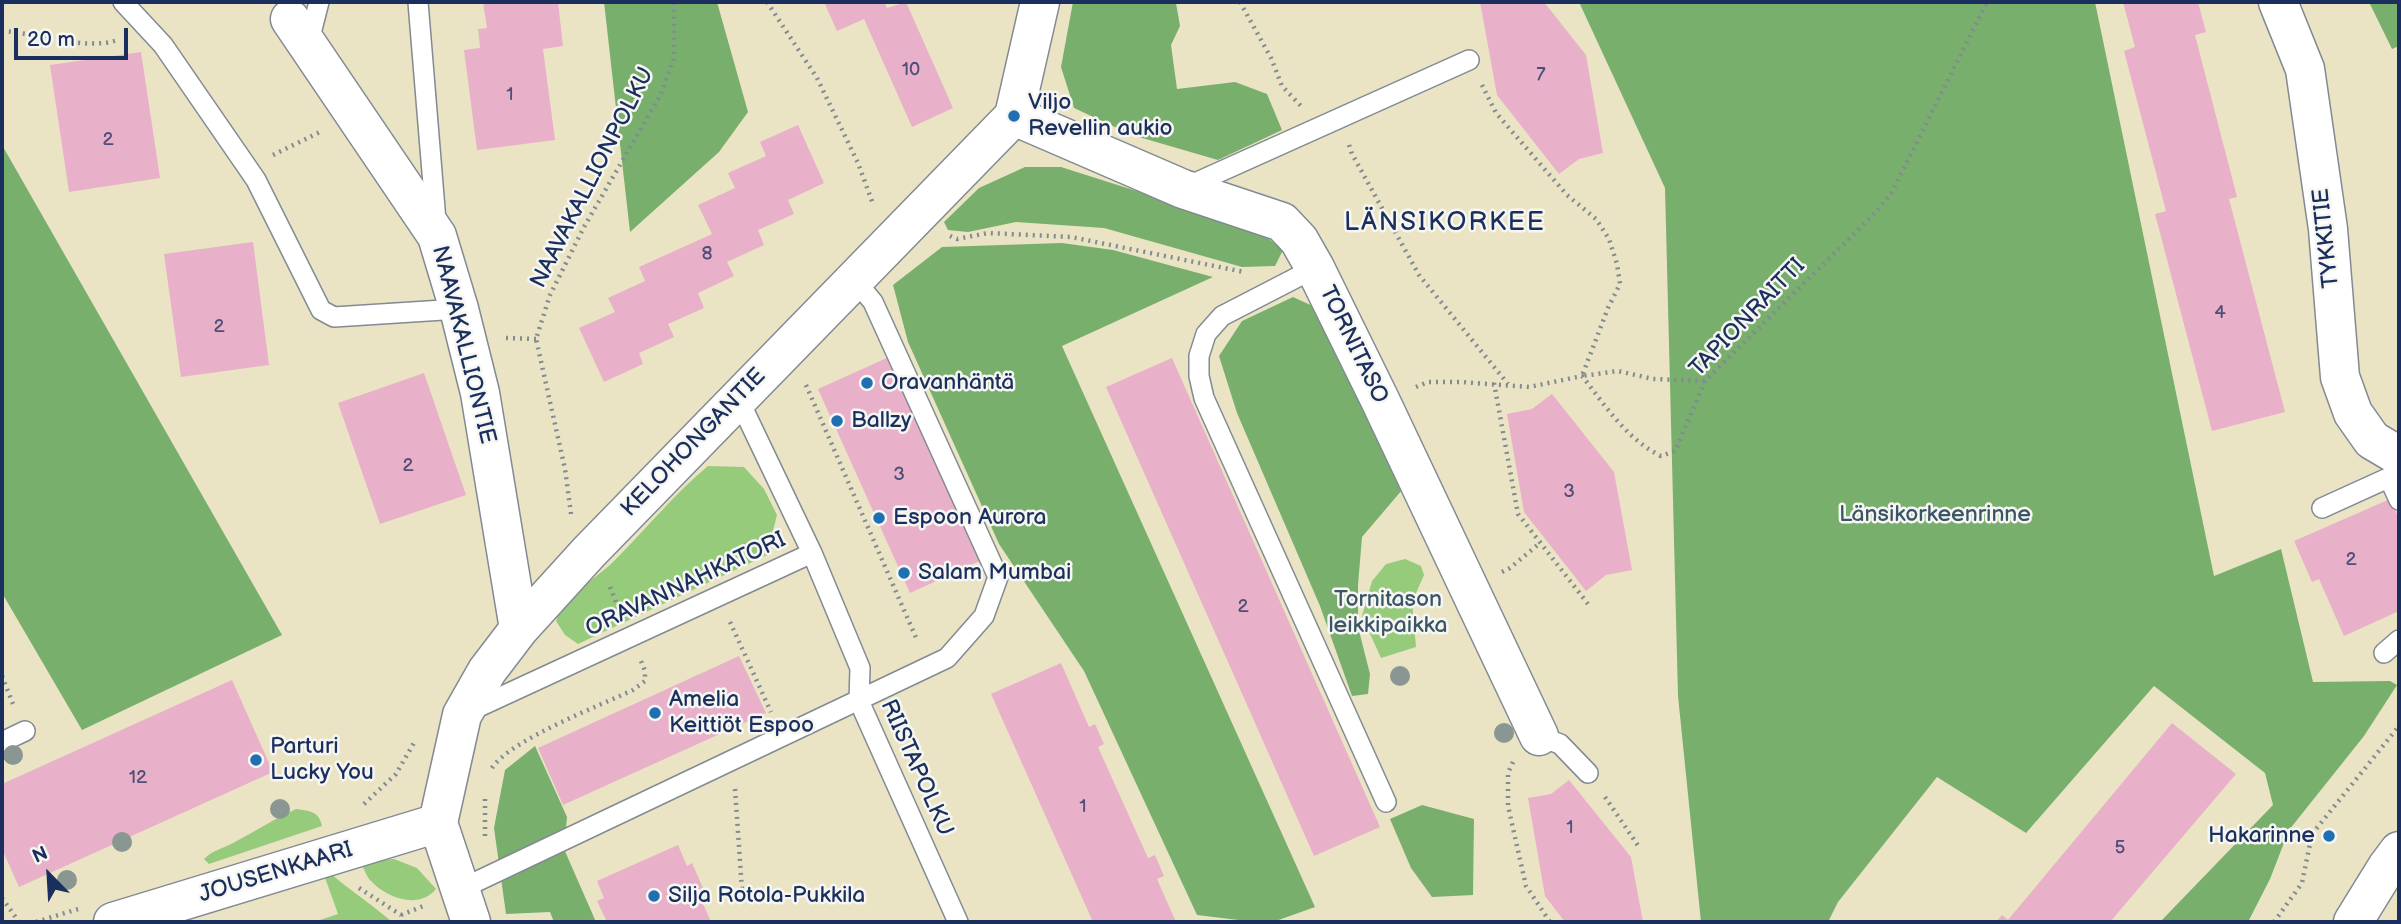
<!DOCTYPE html>
<meta charset="utf-8">
<style>
body{margin:0}
#map{position:relative;width:2401px;height:924px;overflow:hidden;background:#eae4c5;font-family:"Balsamiq Sans",sans-serif}
canvas{display:block}
.frame{position:absolute;inset:0;border:4px solid #1b2f5e;pointer-events:none}
.north{position:absolute;left:14px;top:840px;width:70px;height:70px;-webkit-text-stroke:5px #f6f6f2;paint-order:stroke;rotate:336deg;font-size:19px;font-weight:700;line-height:28px;text-align:center;color:#1b2f5e}
.north::after{content:'';display:block;margin:auto;width:24px;height:32px;background:#1b2f5e;clip-path:polygon(50% 0,100% 100%,50% 72%,0 100%)}
.scale{position:absolute;left:14px;top:28px;width:114px;height:32px;box-sizing:border-box;border:4px solid #1b2f5e;border-top:0;padding-left:9px;font-size:21px;line-height:24px;white-space:nowrap;color:#1b2f5e;-webkit-text-stroke:5px #f6f6f2;paint-order:stroke}
</style>
<div id="map">
<canvas width="2401" height="924"></canvas>
<div class="frame"></div>
<div class="north">N</div>
<div class="scale">20 m</div>
</div>
<script>
const ctx = document.querySelector('canvas').getContext('2d');
ctx.lineJoin = 'round';
function paint(path, color) { ctx.fillStyle = color; ctx.fill(path, 'evenodd'); }
function stroke(path, color, width, dash) { ctx.strokeStyle = color; ctx.lineWidth = width; ctx.lineCap = dash ? 'butt' : 'round'; ctx.setLineDash(dash || []); ctx.stroke(path); }
function write(font, color, halo, rows, align = 'center') {
  ctx.font = font + ' "Balsamiq Sans",sans-serif'; ctx.lineWidth = 5; ctx.setLineDash([]); ctx.textBaseline = 'middle'; ctx.strokeStyle = halo; ctx.fillStyle = color; for (const [text, x, y, turn = 0] of rows) {
    ctx.save(); ctx.translate(x, y); ctx.rotate((+turn || 0) * Math.PI / 180); ctx.textAlign = isNaN(turn) ? turn : align; if (halo) ctx.strokeText(text, 0, 0); ctx.fillText(text, 0, 0); ctx.restore();
  }
}
const green = new Path2D(`
 M708 466 744 467 764 489 777 515 767 555 578 644 565 635 556 621C565 594 597 579 616 559 647 528 674 494 708 466Z
 M1405 559 1421 566 1424 575 1412 602 1416 647 1381 658 1362 616 1372 581 1386 564Z
 M296 809C310 811 319 811 322 826L209 864 204 859C213 850 222 849 233 843 254 832 274 819 296 809Z
 M394 859 417 868 436 889C419 910 386 898 370 880 367 877 364 869 362 865L376 860Z
 M323 872H329C349 890 372 904 392 922H314L338 914Z`);
const forest = new Path2D(`
 M604 2H717L748 112 719 152 630 232Z
 M1073 2 1176 3 1180 26 1171 45 1177 89 1235 82 1267 94 1282 130 1218 160 1132 135 1074 108 1061 67Z
 M1579 2H2095L2214 576 2281 549 2313 682 2390 681 2397 685 2364 736 2289 830 2270 879 2248 922H2160L2273 805 2265 773 2154 686 2026 833 1937 777 1838 902 1828 922H1701L1678 696 1665 188Z
 M2369 2H2399V46L2392 49Z
 M2 145 282 635 82 730 2 593Z
 M1025 167H1061L1256 229 1283 250 1275 266 1242 267 1104 228 1016 222 968 232 948 230 944 222 979 188Z
 M1062 243 1113 250 1213 277 1062 346 1315 907 1273 922H1255L1197 915 1084 671 999 544 908 342 893 285 942 247Z
 M1293 297 1317 308 1402 490 1362 537 1358 585V627L1370 674 1368 694 1352 696 1320 606 1237 413 1219 356 1242 321Z
 M535 746 567 817 564 849 596 922H554L550 912 506 914 494 828 505 770Z
 M1422 805 1474 819 1473 895 1432 897 1411 868 1390 819Z`);
const building = new Path2D(`
 M483 2H558L563 46 543 49 555 140 477 150 464 50 480 48 478 29 487 28Z
 M824 2H884L887 8 906 2 953 108 912 127 864 19 837 31Z
 M1480 2H1544L1586 55 1603 153 1579 159 1559 174 1497 95Z
 M2123 2H2198L2206 32 2195 35 2237 197 2229 199 2285 412 2212 431 2155 214 2166 211 2124 51 2135 47Z
 M141 52 160 178 69 192 50 65Z
 M798 125 824 183 788 200 794 214 758 230 764 245 727 262 734 276 698 293 704 308 668 324 674 337 639 353 643 364 604 382 579 328 615 312 608 298 645 281 639 267 712 234 698 205 735 188 728 173 766 156 760 142Z
 M253 242 269 365 181 377 164 254Z
 M889 357 980 561 910 593 818 389Z
 M1172 358 1380 827 1314 856 1106 387Z
 M424 373 466 495 380 524 338 403Z
 M1552 394 1614 472 1632 570 1606 575 1586 591 1524 512 1507 414 1532 409Z
 M2390 499 2399 519V611L2344 636 2319 579 2312 582 2294 541Z
 M739 656 766 713 563 805 538 748Z
 M1061 663 1089 727 1095 724 1104 744 1098 747 1148 858 1155 855 1164 876 1157 879 1176 922H1093L991 694Z
 M232 680 273 772 19 887 2 849V784Z
 M2172 723 2236 774 2110 922H1996L2002 915 2008 920Z
 M1569 780 1631 857 1643 922H1565L1545 896 1528 798 1551 794Z
 M678 845 687 866 692 863 703 888 697 890 711 922H607L597 901 604 898 597 881Z`);
const path = new Path2D(`
 M767 2 817 78 858 163 873 204
 M1240 2 1271 58 1282 86 1301 106
 M2 31C37 33 85 51 118 40
 M1482 85 1496 113 1567 195 1596 219 1609 239 1617 264 1620 284 1608 308 1582 376 1618 371 1653 379 1705 381
 M1349 145 1352 154 1419 275 1508 384
 M273 155 322 131
 M950 236 957 239 988 233 1071 237 1244 272
 M506 338 536 339
 M1494 383 1518 514 1588 604
 M806 385 917 640
 M1416 387 1428 382H1461L1529 387 1582 376C1605 405 1626 439 1661 456L1675 451 1705 381 1877 211 1892 192 1987 2
 M571 514 565 469 536 339 550 295 584 227 661 94 674 58V2
 M1502 572 1510 568 1540 543
 M610 587 620 612
 M730 622 771 712
 M2 676 13 704
 M1513 762 1508 773V806L1526 886 1550 922
 M492 768C510 740 599 706 633 690L645 681V671L641 661
 M735 789 742 890
 M1605 797 1639 847
 M485 799V836
 M364 804 396 774 415 741
 M359 888 401 915 404 922
 M2 898 19 922
 M401 915 426 905
 M36 922 78 909
 M2274 922 2302 883 2312 834 2399 726`);
const lane = new Path2D(`
 M123 2 163 45 256 180 321 310 334 317 459 309
 M418 2 436 221
 M308 45 319 2
 M1184 188 1469 60
 M1315 268 1222 316 1206 334 1199 356V376L1204 398 1386 802
 M738 398 812 553 860 668 859 701 958 922
 M2389 478 2399 500
 M2322 508 2399 473
 M2384 653 2399 640
 M470 711 812 553
 M1539 736 1560 744 1588 773
 M2 742 25 731
 M461 889 947 658 984 616 998 577 873 302 854 279`);
const street = new Path2D(`
 M2278 2 2305 69 2328 229 2340 377 2353 413 2372 440 2399 456
 M290 19 437 236 459 309 480 393 519 629
 M1014 116 1183 189 1282 222 1299 240 1315 268 1380 400 1539 736
 M113 922 438 823
 M471 922 438 823 462 715 487 671 519 629 589 552 1014 116 1040 2`);
const primary = new Path2D(`
 M2353 922 2387 867 2399 851`);
const trees = [
 [1400,676],
 [1504,733],
 [13,755],
 [280,809],
 [122,842],
 [67,880]
];
const markers = [
 [1014,116,7,"#1f6fb2"],
 [867,383,7,"#1f6fb2"],
 [837,421,7,"#1f6fb2"],
 [879,518,7,"#1f6fb2"],
 [904,573,7,"#1f6fb2"],
 [655,713,7,"#1f6fb2"],
 [256,760,7,"#1f6fb2"],
 [2329,836,7,"#1f6fb2"],
 [654,896,7,"#1f6fb2"]
];
const numberNames = [
 ["10",911,70],
 ["7",1541,75],
 ["1",510,95],
 ["2",108,140],
 ["8",707,254],
 ["4",2220,313],
 ["2",219,327],
 ["2",408,466],
 ["3",899,475],
 ["3",1569,492],
 ["2",2351,560],
 ["2",1243,607],
 ["12",138,778],
 ["1",1083,807],
 ["1",1570,828],
 ["5",2120,848]
];
const poiNames = [
 ["Viljo",1028,103],
 ["Revellin aukio",1028,129],
 ["Oravanhäntä",881,383],
 ["Ballzy",851,421],
 ["Espoon Aurora",893,518],
 ["Salam Mumbai",918,573],
 ["Amelia",669,700],
 ["Keittiöt Espoo",669,726],
 ["Parturi",270,747],
 ["Lucky You",270,773],
 ["Hakarinne",2315,836,"right"],
 ["Silja Rotola-Pukkila",668,896]
];
const streetNames = [
 ["NAAVAKALLIONPOLKU",593,178,-63],
 ["TYKKITIE",2327,238,-96],
 ["TAPIONRAITTI",1748,318,-46],
 ["NAAVAKALLIONTIE",463,345,76],
 ["TORNITASO",1353,345,64],
 ["KELOHONGANTIE",694,443,-46],
 ["ORAVANNAHKATORI",686,585,-25],
 ["RIISTAPOLKU",916,768,66],
 ["JOUSENKAARI",276,873,-17]
];
const parkNames = [
 ["Länsikorkeenrinne",1935,515],
 ["Tornitason",1388,600],
 ["leikkipaikka",1388,626]
];
const quarterNames = [
 ["LÄNSIKORKEE",1445,223]
];
paint(green, '#97cb7c');
paint(forest, '#79af6c');
paint(building, '#e9b0c9');
stroke(lane, '#828a92', 22);
stroke(street, '#828a92', 41);
stroke(primary, '#828a92', 41);
stroke(path, '#828a92', 4.5, [2, 5]);
stroke(lane, '#fff', 19);
stroke(street, '#fff', 38);
stroke(primary, '#fff', 38);
ctx.fillStyle = '#899691';
for (const [x, y] of trees) { ctx.beginPath(); ctx.arc(x, y, 10, 0, 2 * Math.PI); ctx.fill(); }
for (const [x, y, r, color] of markers) { const dot = new Path2D(); dot.arc(x, y, r, 0, 2 * Math.PI); ctx.fillStyle = color; ctx.fill(dot); stroke(dot, '#f6f6f2', 2.5); }
write('19px', '#4e4f79', null, numberNames);
write('23px', '#1b2f5e', '#f6f6f2', poiNames, 'left');
write('23px', '#1b2f5e', '#f6f6f2', streetNames);
write('23px', '#3a5666', '#f6f6f2', parkNames);
ctx.letterSpacing = '2px';
write('26px', '#1b2f5e', '#f6f6f2', quarterNames);
ctx.letterSpacing = '0px';
</script>
